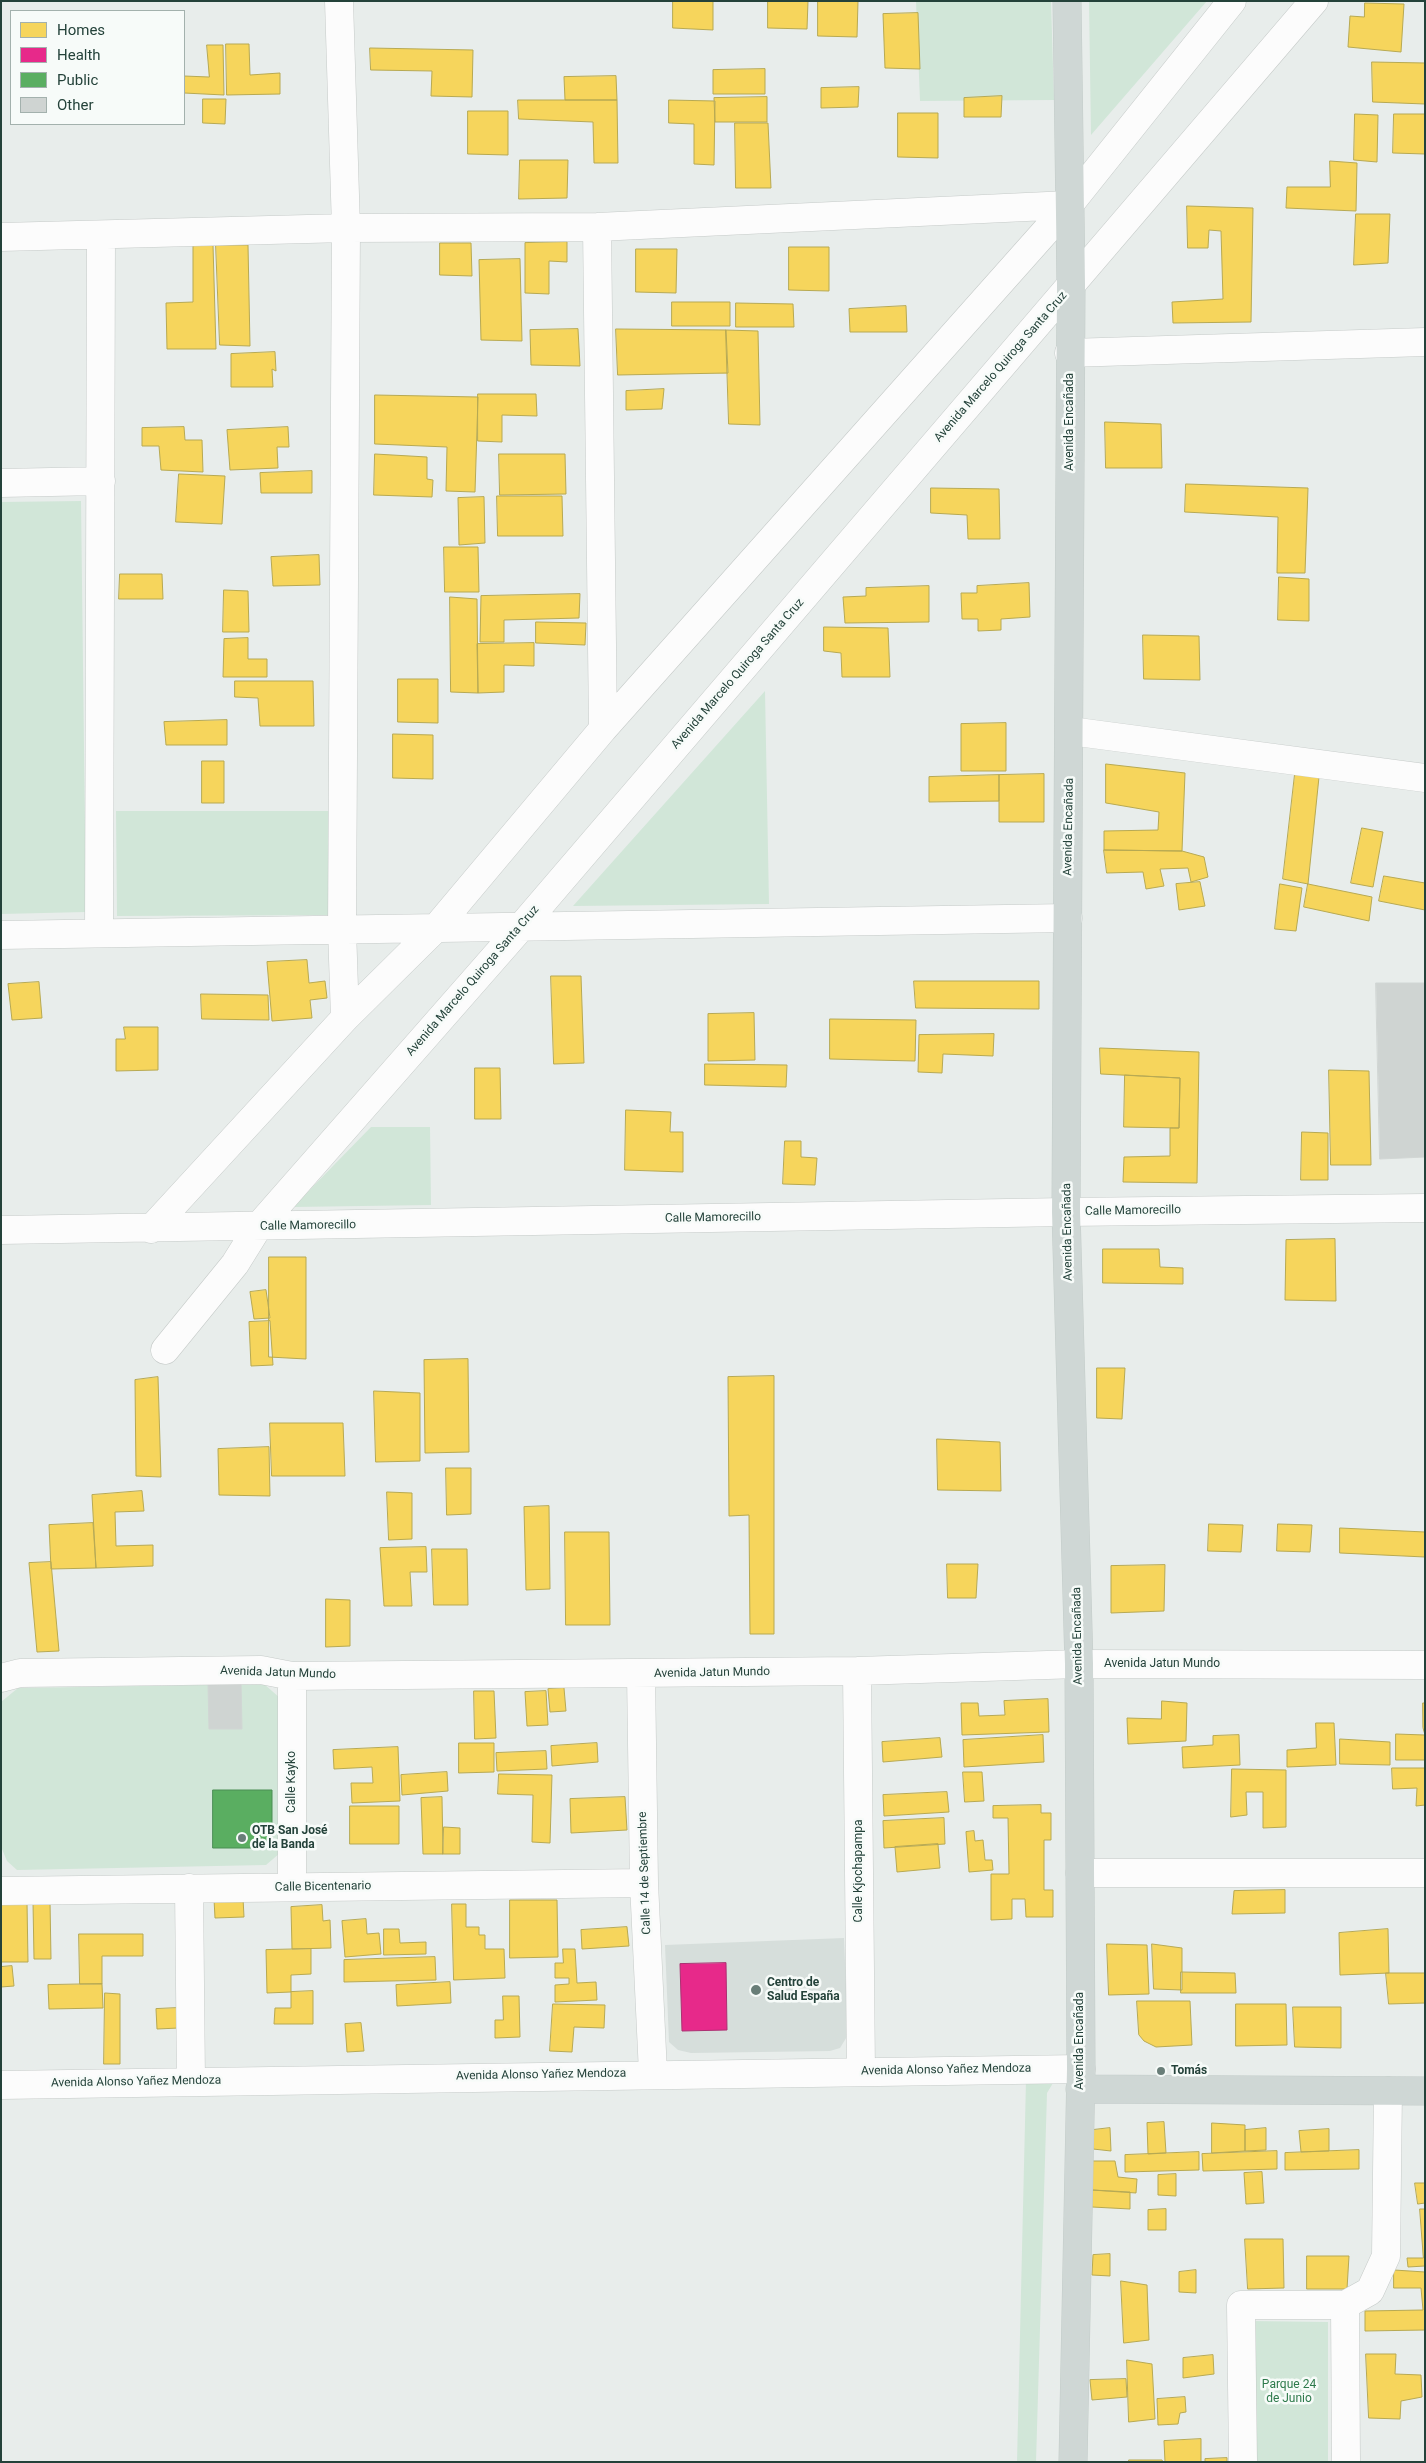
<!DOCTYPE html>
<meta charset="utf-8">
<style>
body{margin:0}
#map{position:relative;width:1426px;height:2463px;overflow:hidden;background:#e8edeb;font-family:Roboto,sans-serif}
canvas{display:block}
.frame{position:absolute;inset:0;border:2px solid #24423a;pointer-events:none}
.legend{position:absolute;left:10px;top:10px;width:175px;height:115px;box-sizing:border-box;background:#f7fbf9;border:1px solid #a3b1ad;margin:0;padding:6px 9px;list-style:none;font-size:15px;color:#24423a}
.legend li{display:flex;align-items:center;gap:10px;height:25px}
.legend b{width:25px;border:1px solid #a3b1ad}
</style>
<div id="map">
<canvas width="1426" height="2463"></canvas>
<div class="frame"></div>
<ul class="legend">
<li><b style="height:14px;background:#f6d55c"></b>Homes</li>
<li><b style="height:14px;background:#e7298a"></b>Health</li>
<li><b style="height:14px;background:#5aae61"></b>Public</li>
<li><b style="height:14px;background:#cfd4d2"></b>Other</li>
</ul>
</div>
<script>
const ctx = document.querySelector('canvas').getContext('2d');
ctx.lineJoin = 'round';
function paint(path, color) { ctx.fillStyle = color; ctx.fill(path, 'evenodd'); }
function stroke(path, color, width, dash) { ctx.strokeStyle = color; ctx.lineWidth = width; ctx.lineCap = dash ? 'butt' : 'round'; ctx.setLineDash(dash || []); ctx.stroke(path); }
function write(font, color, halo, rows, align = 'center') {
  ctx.font = font + ' Roboto,sans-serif'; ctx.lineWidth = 5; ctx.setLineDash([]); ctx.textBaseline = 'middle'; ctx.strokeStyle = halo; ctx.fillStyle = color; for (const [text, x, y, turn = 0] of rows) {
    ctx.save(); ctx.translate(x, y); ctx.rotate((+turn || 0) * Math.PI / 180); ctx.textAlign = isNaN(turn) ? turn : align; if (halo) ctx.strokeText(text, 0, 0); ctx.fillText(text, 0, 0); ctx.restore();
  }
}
const built = new Path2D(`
 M844 1938 848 2035 840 2048 830 2051 691 2053 678 2050 669 2042 665 1945Z`);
const green = new Path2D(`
 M916 1H1051L1054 100 920 101Z
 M1089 1H1207L1091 135Z
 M81 501 86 912 1 914V502Z
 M765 691 769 904 573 906Z
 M116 811H331V915L117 916Z
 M371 1127H430L431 1205 293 1207Z
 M264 1684 280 1698V1853L266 1865 17 1870 7 1861 2 1849 1 1702 18 1688Z
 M1026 2080 1053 2083 1047 2093 1036 2462H1017Z
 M1249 2321 1328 2322V2462H1251Z`);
const homes = new Path2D(`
 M673 1H713V30L673 28Z
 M768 1H808L807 29 768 28Z
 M818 1H858L857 37 818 36Z
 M1365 3 1404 4 1401 52 1348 47 1350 16 1364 17Z
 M918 13 920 69 885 68 883 14Z
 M226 44H249L250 75 280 73V94L227 95Z
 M207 45H223L224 95 184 93V76L209 77Z
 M370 48 473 50 472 97 431 96 432 71 371 70Z
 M1372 62 1425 63V104L1373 102Z
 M765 69V94H713V70Z
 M616 76 617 100H565L564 77Z
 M859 87 858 107 821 108V88Z
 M1002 96 1001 117H964V98Z
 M767 97V122H715L714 98Z
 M203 99H226L225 124 203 123Z
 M518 100H617L618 163H594L593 122 519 119Z
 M669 100 715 101 714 165 694 164V124L669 123Z
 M468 111H508V155L468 154Z
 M898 113H938V158L898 157Z
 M1355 114 1378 115 1377 162 1354 160Z
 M1394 114H1425V154L1393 153Z
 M735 123H768L771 188H736Z
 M520 160H568L567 198 519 199Z
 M1330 161 1357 163 1356 211 1286 208 1287 187H1330Z
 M1187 206 1253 208 1251 322 1173 323 1172 302 1223 299 1221 231 1209 230 1208 248H1188Z
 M1356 214H1390L1388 263 1354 265Z
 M567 242V262L549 261V294L525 293V243Z
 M440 243H471L472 276 440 275Z
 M213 245 216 349H167L166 303 193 302V246Z
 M216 245H248L250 346 220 345Z
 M789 247H829V291L789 290Z
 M636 249H677L676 293 636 292Z
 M520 259 522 341 481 340 479 260Z
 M672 302H730V326H672Z
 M736 303 793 304 794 327H736Z
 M906 306 907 332H850L849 309Z
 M578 329 580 366 531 365 530 330Z
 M616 329 726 330 728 373 618 375Z
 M726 330 758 331 760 425 729 424Z
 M275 352 276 371 272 369 273 387H231V354Z
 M664 389 662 409 626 410V391Z
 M478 394H536L537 416 502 415V442L478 441Z
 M375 395 478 397 475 492 446 491 447 447 375 444Z
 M1105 422 1161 424 1162 468H1106Z
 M184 427 185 440H202L203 472 161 470 159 446H142V428Z
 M288 427 289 447H277L278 468 230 470 227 430Z
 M375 454 427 457V479L433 480 432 497 374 495Z
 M499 454H565L566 494 500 495Z
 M312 471V493H261L260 473Z
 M179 474 225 476 222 524 176 522Z
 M1186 484 1308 488 1305 573H1277L1278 517 1185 512Z
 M931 488 999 489 1000 539H968L967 515 931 513Z
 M497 496H562L563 536H498Z
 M484 497 485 543 459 545 458 498Z
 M444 547H478L479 592H445Z
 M319 555 320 585 273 586 271 557Z
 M120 574H162L163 599H119Z
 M1279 577 1309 579V621L1278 620Z
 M1029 583 1030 617 1001 619V630L978 631V619H962L961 593H977V586Z
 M929 586V622L845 623 843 597 866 596V588Z
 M224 590 248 591 249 632H223Z
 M580 594 579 618 504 620V642H480L481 596Z
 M450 597 477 599 478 693 451 692Z
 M536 622 586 623 585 645 536 643Z
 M824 627 888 628 890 677H842L841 653 824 651Z
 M1143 635 1199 636 1200 680 1144 679Z
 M248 638V659H267V677H223L224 639Z
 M534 643V666L504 665V692L478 693 477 644Z
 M398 679H438V723L398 722Z
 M235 681H313L314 726H260L258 698 235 697Z
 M227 720V745H166L164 722Z
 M1006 723V771H961V724Z
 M393 734 433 735V779L393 778Z
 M202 761H224V803H202Z
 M1106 764 1185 773 1182 851 1104 850V831L1158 830 1159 812 1106 803Z
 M1044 774V822H999V775Z
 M1295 774 1319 777 1308 884 1283 879Z
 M999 775V801L929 802V777Z
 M1362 828 1383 832 1373 887 1351 883Z
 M1104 850 1182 851 1204 857 1208 877 1191 882 1188 868 1160 869 1164 886 1146 889 1143 872 1107 873Z
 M1384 876 1425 883V910L1379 901Z
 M1200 882 1205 906 1179 910 1176 884Z
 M1280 884 1302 888 1296 931 1275 929Z
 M1308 884 1372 897 1369 921 1304 907Z
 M307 960 309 983 325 981 327 998 310 1000 312 1018 272 1021 267 962Z
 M551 976H581L584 1063 554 1064Z
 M914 981H1039V1009L916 1008Z
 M39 982 42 1018 12 1020 8 984Z
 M201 994 268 995 269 1020 202 1019Z
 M754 1013 755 1060 708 1061V1014Z
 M830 1019 916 1020 915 1061 830 1059Z
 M124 1027H158V1070L116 1071V1039H125Z
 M994 1034 993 1056 943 1054 942 1073 918 1072 919 1035Z
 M1100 1048 1199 1052 1197 1183 1123 1182 1124 1157 1170 1156V1128H1179L1180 1078 1101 1074Z
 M705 1064 787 1065 786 1087 705 1085Z
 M475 1068H500L501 1119H475Z
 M1329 1070 1369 1071 1371 1165H1331Z
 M1125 1075 1180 1078 1179 1128 1124 1127Z
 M626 1110 671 1112 670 1132H683V1172L625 1170Z
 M1302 1132 1328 1133V1180H1301Z
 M785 1141H801V1157L817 1158 815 1185 783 1184Z
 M1335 1239 1336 1301 1285 1300 1286 1240Z
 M1103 1249H1159L1160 1267 1183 1268V1284L1103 1283Z
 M269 1257H306V1359L269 1357Z
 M266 1290 270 1318 254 1319 250 1292Z
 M270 1321 273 1365 251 1366 249 1322Z
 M468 1359 469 1452 425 1453 424 1360Z
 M1097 1368H1125L1122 1419 1097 1418Z
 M774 1376V1634H750L749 1515 729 1516 728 1377Z
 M158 1377 161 1477 136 1476 135 1380Z
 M374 1391 420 1393V1461L376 1462Z
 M270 1423H343L345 1476H272Z
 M937 1439 1000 1442 1001 1491 938 1490Z
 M269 1447 270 1496 219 1495 218 1449Z
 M446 1468H471V1514L447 1515Z
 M142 1491 144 1511 115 1512 116 1546 153 1545V1566L96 1568 92 1495Z
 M387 1492 412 1493V1539L389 1540Z
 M549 1506 550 1589 526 1590 524 1507Z
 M93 1523 96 1568 51 1569 49 1525Z
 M1209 1524 1243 1525 1241 1552 1208 1551Z
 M1278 1524 1312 1525 1310 1552 1277 1551Z
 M1340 1528 1425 1532V1557L1340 1553Z
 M565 1532H609L610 1625H566Z
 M426 1547 427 1572H410L412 1606H384L380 1548Z
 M432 1549H467L468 1605H434Z
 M51 1562 59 1651 37 1652 29 1563Z
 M947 1564H978L976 1598H948Z
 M1165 1565 1164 1611 1111 1613V1566Z
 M326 1599 350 1600V1646L326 1647Z
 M564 1688 566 1711 550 1712 548 1689Z
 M474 1691H494L496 1738 475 1739Z
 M546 1691 548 1725 527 1726 525 1692Z
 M1048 1699 1049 1732 962 1735 961 1703H978L979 1716 1005 1715 1004 1701Z
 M1162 1701 1187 1703 1186 1741 1128 1744 1127 1718 1161 1719Z
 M1423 1703H1425V1735L1423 1728Z
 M1316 1723H1334L1336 1765 1287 1767V1750L1316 1748Z
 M1396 1734 1425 1735V1760H1396Z
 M1043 1735 1044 1762 964 1767 963 1740Z
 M1239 1735 1240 1765 1183 1768 1182 1747 1213 1745V1736Z
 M940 1738 942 1757 883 1762 882 1742Z
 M1340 1739 1390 1742V1765L1340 1764Z
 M459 1743H494V1772L459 1773Z
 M597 1743 598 1762 552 1766 551 1746Z
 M398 1747 400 1801 352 1803 351 1783H373L372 1767 334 1769 333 1750Z
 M546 1751 547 1769 497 1771 496 1753Z
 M1392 1768H1425V1805L1416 1806 1417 1788 1393 1789Z
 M1232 1769 1286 1770V1827L1263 1828V1792H1246L1247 1815 1231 1817Z
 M447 1772 448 1791 402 1795 401 1775Z
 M963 1772H982L984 1801 965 1802Z
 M499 1774 552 1775 550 1843 532 1842 533 1795 498 1794Z
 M947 1792 949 1812 884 1816 883 1795Z
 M442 1797 443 1854H423L421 1798Z
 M625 1797 627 1830 571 1833 570 1799Z
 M1041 1805V1813H1051V1840H1044V1890H1053V1917H1026L1025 1899H1012V1919L991 1920V1874H1009L1008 1818H993V1806Z
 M350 1806H399V1844H350Z
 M944 1818 945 1844 884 1848 883 1821Z
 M444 1827 460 1828V1854H443Z
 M974 1831 975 1841 983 1840 985 1860H992L993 1870 969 1872 966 1832Z
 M938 1844 940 1868 897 1872 895 1847Z
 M1285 1890V1913L1232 1914 1234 1891Z
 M243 1898 244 1917 215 1918 214 1899Z
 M510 1900H557L558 1957 510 1958Z
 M50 1901 51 1959H34L33 1902Z
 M27 1902 28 1962H1V1903Z
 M452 1904H466V1927H479V1935H485V1949H504L505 1978 454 1980Z
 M322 1905 323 1921 330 1920 331 1948 292 1949 291 1907Z
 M366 1919 367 1934 379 1933 381 1954 345 1957 342 1921Z
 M627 1927 629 1946 582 1949 581 1930Z
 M384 1929H399L400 1943 426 1942V1954L384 1955Z
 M1388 1929 1389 1973 1340 1975 1339 1933Z
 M79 1934H143V1956H102V1984H80Z
 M1107 1944 1147 1945 1149 1994 1109 1995Z
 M1152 1944 1182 1948V1990L1154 1989Z
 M311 1949V1974L291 1975V1992L267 1993 266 1950Z
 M563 1949H575L577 1983 596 1982 597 2000 555 2002V1985L569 1984V1978H555V1963H563Z
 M435 1957 436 1980 344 1982V1960Z
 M12 1966 14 1986 1 1987V1967Z
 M1181 1972 1235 1973 1236 1993H1181Z
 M1386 1973H1425V2003L1389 2004Z
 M450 1982 451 2003 397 2006 396 1985Z
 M102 1984 103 2008 49 2009 48 1985Z
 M313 1991V2024H274L275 2008H291V1992Z
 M105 1993 120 1994V2064H104Z
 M503 1996H519L520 2037 495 2038V2020H503Z
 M1137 2001H1190L1192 2045 1156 2047 1144 2041 1139 2035Z
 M553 2004 605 2005 604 2028 574 2027 572 2052 550 2051Z
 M1236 2004H1286L1287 2045 1236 2046Z
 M1293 2007H1341V2048L1295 2047Z
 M177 2008 179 2028 157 2029 156 2009Z
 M361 2023 364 2051 347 2052 345 2024Z
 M1164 2122 1166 2153 1148 2154 1147 2123Z
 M1212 2123 1245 2125V2151L1212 2153Z
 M1110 2128 1111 2151 1093 2149V2130Z
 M1266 2128V2150L1245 2151V2130Z
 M1329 2129V2151L1301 2152 1299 2131Z
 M1359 2150V2169L1285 2170V2153Z
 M1277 2151V2169L1203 2171 1202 2154Z
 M1199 2152V2170L1125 2172V2155Z
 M1091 2161H1115L1118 2177 1137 2179 1136 2193 1092 2190Z
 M1262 2172 1264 2203 1246 2204 1244 2173Z
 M1176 2174V2196L1158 2195V2175Z
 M1415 2183H1425V2203L1418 2204Z
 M1092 2190 1130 2192V2209L1092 2207Z
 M1166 2209V2230H1148V2210Z
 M1420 2209H1425V2266L1408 2267 1407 2258H1423Z
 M1245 2239H1283L1284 2288 1248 2289Z
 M1110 2254V2276L1092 2275 1093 2255Z
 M1307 2256H1349L1347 2289H1307Z
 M1196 2270V2293L1179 2292V2272Z
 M1394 2270 1425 2272V2330L1365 2331V2311L1423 2310 1421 2288H1394Z
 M1121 2281 1147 2285 1149 2340 1124 2343Z
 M1366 2354H1396L1395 2374 1421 2375 1422 2397 1401 2401 1400 2419 1369 2418Z
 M1213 2355 1214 2374 1183 2378V2358Z
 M1127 2360 1152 2364 1155 2419 1129 2422Z
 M1126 2379 1127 2397 1092 2400 1090 2380Z
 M1185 2397 1186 2412 1180 2413 1178 2424 1158 2425 1157 2399Z
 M1201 2439V2462H1165L1164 2441Z
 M1227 2458V2462H1205V2459Z
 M1129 2460H1162L1163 2462H1129Z`);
const health = new Path2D(`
 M726 1963 727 2030 682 2031 680 1964Z`);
const public = new Path2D(`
 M213 1790H272V1848H213Z`);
const building = new Path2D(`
 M1376 983H1425V1157L1380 1159Z
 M241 1682 242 1729H209L208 1683Z`);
const minor = new Path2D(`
 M339 1 346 228 342 929 345 1018
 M597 227 603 729
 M1 237 346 228 597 227 1069 205
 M1069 353 1425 342
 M1 483 101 481
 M1070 731 1425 778
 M99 933 101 235
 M1 935 1068 918
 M151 1229 345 1018 436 928 603 729 1069 205 1232 1
 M1 1230 1066 1212 1425 1208
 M165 1350 235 1264 258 1227 522 926 1314 1
 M857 1671 861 2072
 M641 1673 644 1883 653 2073
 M1 1678 20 1673 261 1670 292 1676 857 1671 1079 1664 1425 1665
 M1080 1873H1425
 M292 1887V1676
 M189 1888 191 2081
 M1 1891 644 1883
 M1 2085 1081 2069
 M1345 2305 1346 2462
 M1243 2462 1241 2305H1345L1370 2291 1386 2256 1388 2091`);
const major = new Path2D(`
 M1067 1 1071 285 1066 1212 1079 1664 1081 2069 1073 2462
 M1080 2089 1425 2091`);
const markers = [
 [242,1838,5,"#697e78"],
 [756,1990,6,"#697e78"],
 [1161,2071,5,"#697e78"]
];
const streetNames = [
 ["Avenida Marcelo Quiroga Santa Cruz",1001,367,-49],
 ["Avenida Encañada",1070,422,-90],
 ["Avenida Marcelo Quiroga Santa Cruz",738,674,-49],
 ["Avenida Encañada",1069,827,-89],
 ["Avenida Marcelo Quiroga Santa Cruz",473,981,-49],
 ["Calle Mamorecillo",1133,1211,-1],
 ["Calle Mamorecillo",713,1218,-1],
 ["Calle Mamorecillo",308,1226,-1],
 ["Avenida Encañada",1068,1232,-91],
 ["Avenida Encañada",1078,1636,-91],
 ["Avenida Jatun Mundo",1162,1664],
 ["Avenida Jatun Mundo",278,1673,2],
 ["Avenida Jatun Mundo",712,1673,-1],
 ["Calle Kayko",292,1782,-90],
 ["Calle Kjochapampa",859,1871,-90],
 ["Calle 14 de Septiembre",645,1873,-92],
 ["Calle Bicentenario",323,1887,-1],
 ["Avenida Encañada",1080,2041,-90],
 ["Avenida Alonso Yañez Mendoza",946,2070,-1],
 ["Avenida Alonso Yañez Mendoza",541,2075,-1],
 ["Avenida Alonso Yañez Mendoza",136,2082,-1]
];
const poiNames = [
 ["OTB San José",252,1831],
 ["de la Banda",252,1845],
 ["Centro de",767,1983],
 ["Salud España",767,1997],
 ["Tomás",1171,2071]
];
const parkNames = [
 ["Parque 24",1289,2385],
 ["de Junio",1289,2399]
];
paint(built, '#d6dedb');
paint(green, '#d1e6d8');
paint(homes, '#f6d55c');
stroke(homes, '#b7a952', 1);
paint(health, '#e7298a');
stroke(health, '#ac3072', 1);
paint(public, '#5aae61');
stroke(public, '#4a8e55', 1);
paint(building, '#cfd4d2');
stroke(building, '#d1d6d4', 1);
stroke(minor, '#c5cac8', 29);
stroke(major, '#c3ccc9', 29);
stroke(minor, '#fcfcfc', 28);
stroke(major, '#cfd7d5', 28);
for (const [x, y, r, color] of markers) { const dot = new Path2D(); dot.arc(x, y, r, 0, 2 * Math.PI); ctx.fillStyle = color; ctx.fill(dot); stroke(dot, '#f7fbf9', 2); }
write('12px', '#24423a', '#f7fbf9', streetNames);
write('bold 12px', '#24423a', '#f7fbf9', poiNames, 'left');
write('12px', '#2d7a4b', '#f7fbf9', parkNames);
</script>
